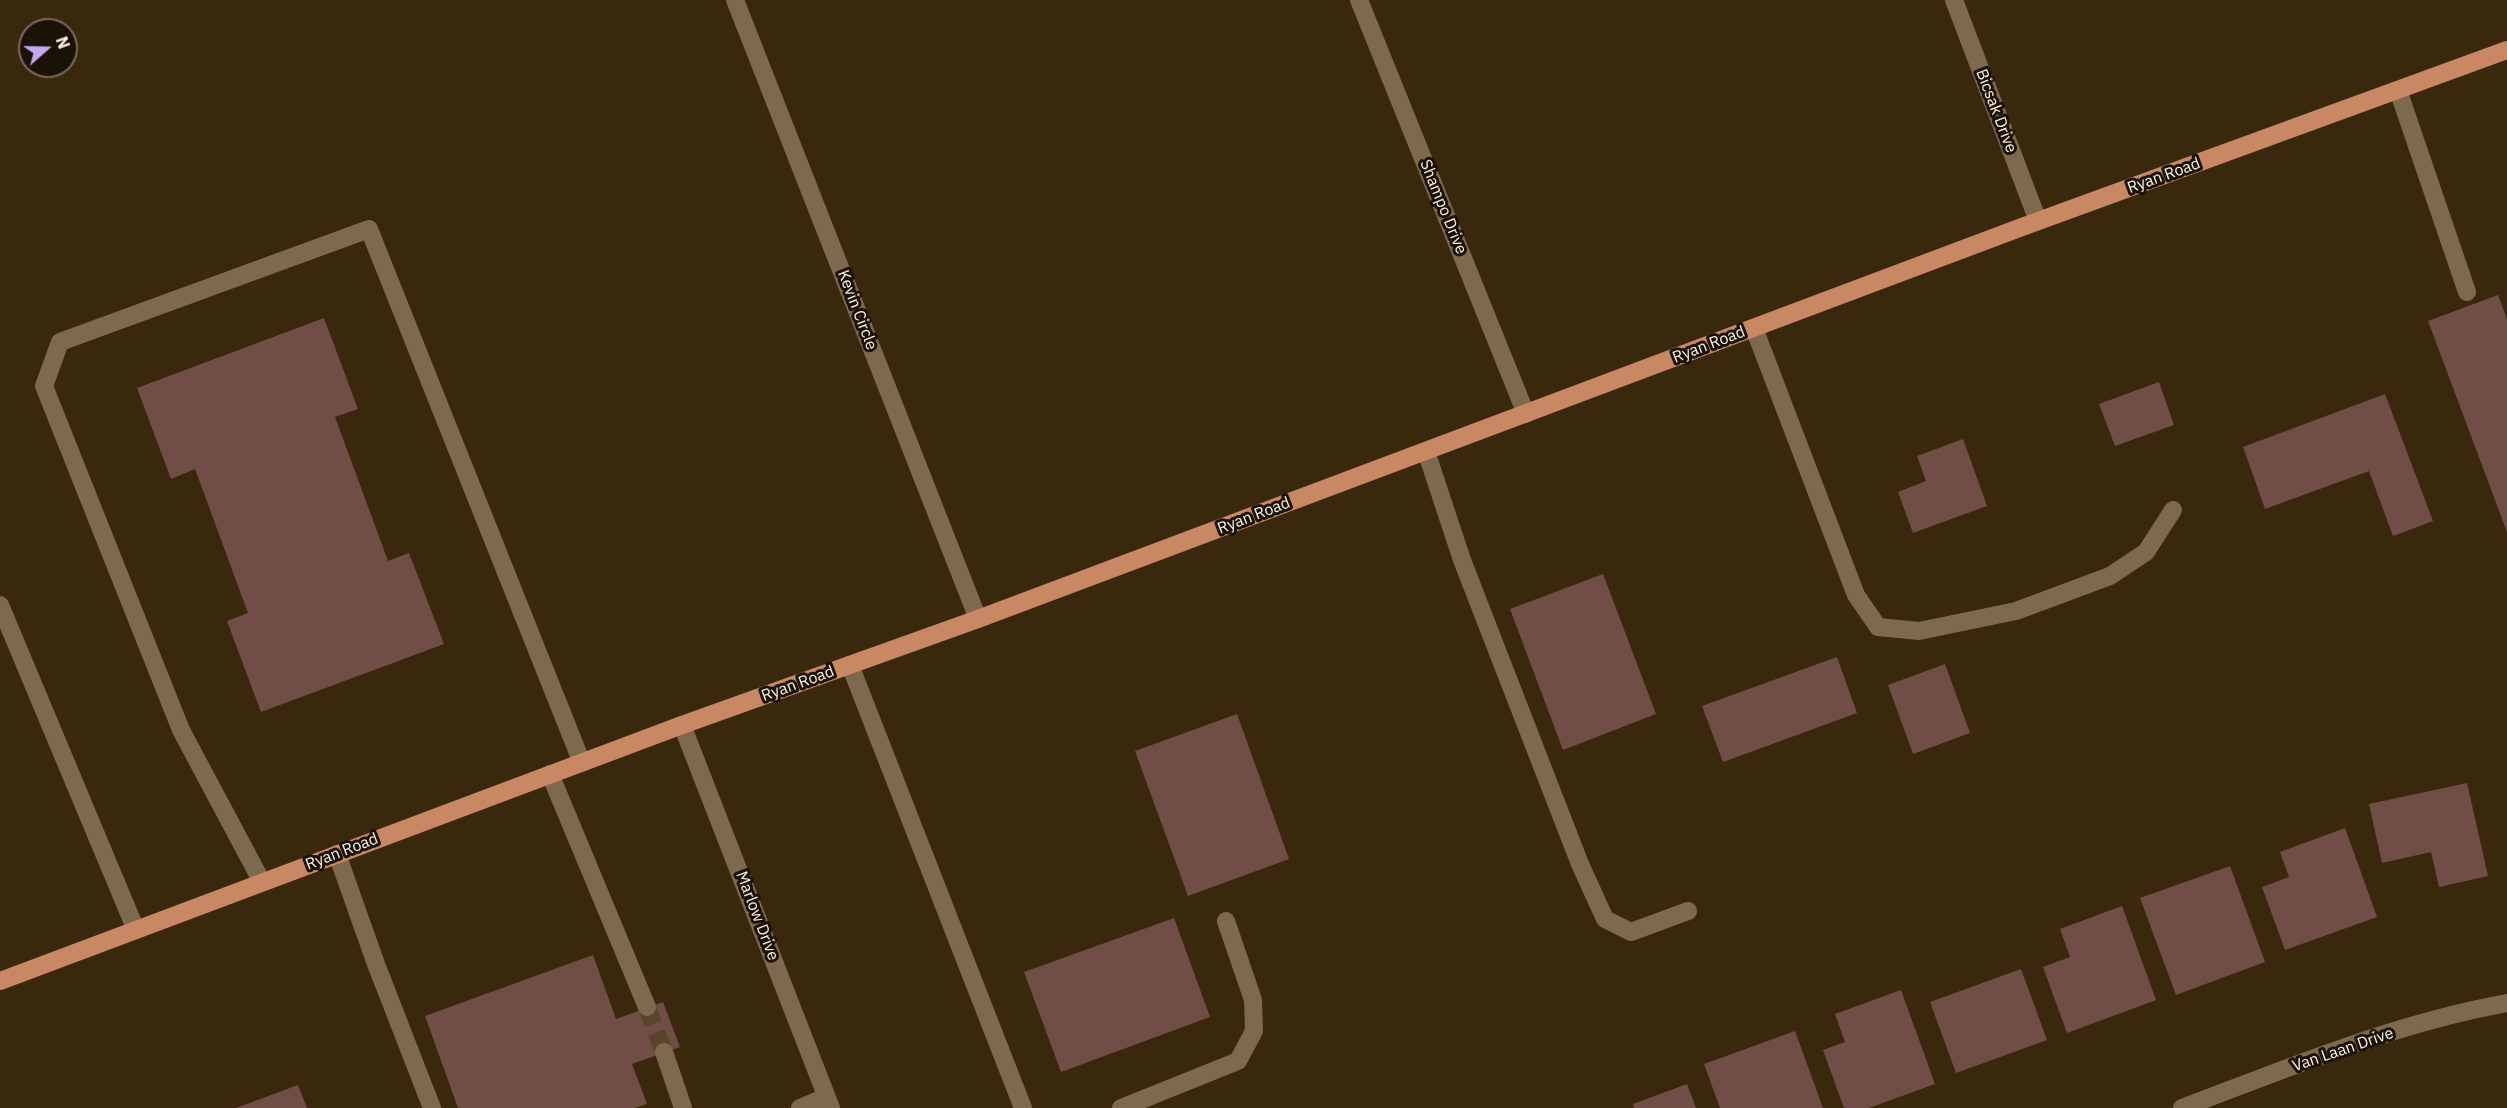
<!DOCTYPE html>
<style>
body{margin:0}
#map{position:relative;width:2507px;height:1108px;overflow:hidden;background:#39280c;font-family:"IBM Plex Sans",sans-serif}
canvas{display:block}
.north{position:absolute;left:18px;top:18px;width:60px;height:60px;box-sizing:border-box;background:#1a1207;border:2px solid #756c5f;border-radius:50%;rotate:70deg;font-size:16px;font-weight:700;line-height:24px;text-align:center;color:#fef3e3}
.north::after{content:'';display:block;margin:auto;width:21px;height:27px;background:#c5a7f1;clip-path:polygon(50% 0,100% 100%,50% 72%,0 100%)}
</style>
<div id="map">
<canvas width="2507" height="1108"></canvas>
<div class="north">N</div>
</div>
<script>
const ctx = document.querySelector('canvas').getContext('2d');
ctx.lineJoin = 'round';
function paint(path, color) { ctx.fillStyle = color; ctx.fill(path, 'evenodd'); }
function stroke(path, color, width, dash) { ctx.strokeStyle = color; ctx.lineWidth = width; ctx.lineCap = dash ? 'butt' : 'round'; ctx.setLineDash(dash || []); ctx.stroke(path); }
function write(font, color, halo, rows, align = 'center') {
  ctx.font = font + ' "IBM Plex Sans",sans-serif'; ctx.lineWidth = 6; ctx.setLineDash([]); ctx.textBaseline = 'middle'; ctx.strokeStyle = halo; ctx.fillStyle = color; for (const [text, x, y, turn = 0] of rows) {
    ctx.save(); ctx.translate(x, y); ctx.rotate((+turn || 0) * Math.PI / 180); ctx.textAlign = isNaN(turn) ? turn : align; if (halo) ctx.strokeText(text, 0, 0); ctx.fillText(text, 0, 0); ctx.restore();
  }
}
const building = new Path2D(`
 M2498 295 2507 319V532L2428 321Z
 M324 318 358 409 335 417 388 561 409 553 444 644 261 712 227 621 248 613 195 469 171 479 137 388Z
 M2159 382 2174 425 2115 446 2099 404Z
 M2385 394 2433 521 2393 536 2369 471 2265 509 2243 447Z
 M1963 439 1987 506 1913 533 1898 492 1926 481 1917 456Z
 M1603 574 1656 714 1563 750 1510 609Z
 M1837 657 1857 713 1723 762 1702 706Z
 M1945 664 1970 733 1913 754 1888 685Z
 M1237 714 1289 859 1188 896 1135 751Z
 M2467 783 2488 876 2439 887 2431 852 2382 863 2369 804Z
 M2345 828 2377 917 2285 950 2262 887 2289 877 2280 852Z
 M2230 866 2265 962 2176 995 2140 898Z
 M2122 906 2156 1000 2067 1033 2043 967 2070 957 2060 929Z
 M1174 918 1210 1017 1061 1072 1024 972Z
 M593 955 616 1019 663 1002 680 1047 632 1064 647 1104 635 1108H458L425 1016Z
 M2021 969 2047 1040 1956 1073 1930 1002Z
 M1901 990 1935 1084 1869 1108H1844L1823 1050 1845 1042 1835 1014Z
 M1795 1031 1823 1108H1720L1704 1064Z
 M1687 1084 1696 1108H1634L1633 1104Z
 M298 1085 307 1108H236Z`);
const minorTunnel = new Path2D(`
 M647 1007 664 1052`);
const minor = new Path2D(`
 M735 0 978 619
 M1359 0 1526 414
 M1954 0 2038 221
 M2398 90 2467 292
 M1754 328 1856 595 1878 627 1919 631 2016 611 2110 576 2146 552 2173 510
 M1426 451 1462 560 1580 864 1605 919 1631 932 1688 911
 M0 605 136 930
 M850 665 1023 1108
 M682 725 831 1108
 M550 774 647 1007
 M337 854 376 964 432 1108
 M262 882 181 730 44 386 60 342 369 229 582 763
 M664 1052 683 1108
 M800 1108 826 1097
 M1121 1108 1238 1061 1254 1031 1253 1000 1226 921
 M2182 1108C2288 1068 2395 1023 2507 1003`);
const major = new Path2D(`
 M0 981 682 725 978 619 2022 227 2507 50`);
const streetNames = [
 ["Bicsak Drive",1996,111,69],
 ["Ryan Road",2164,176,-20],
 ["Shampo Drive",1443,207,68],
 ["Kevin Circle",857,310,69],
 ["Ryan Road",1709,345,-21],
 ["Ryan Road",1254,516,-21],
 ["Ryan Road",798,684,-20],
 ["Ryan Road",342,852,-21],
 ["Marlow Drive",757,916,69],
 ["Van Laan Drive",2343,1050,-19]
];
paint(building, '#704e47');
stroke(minorTunnel, '#57462c', 18, [18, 9]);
stroke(minor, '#7d694d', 18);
stroke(major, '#c98864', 18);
write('16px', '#fef3e3', '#1a1207', streetNames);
</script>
